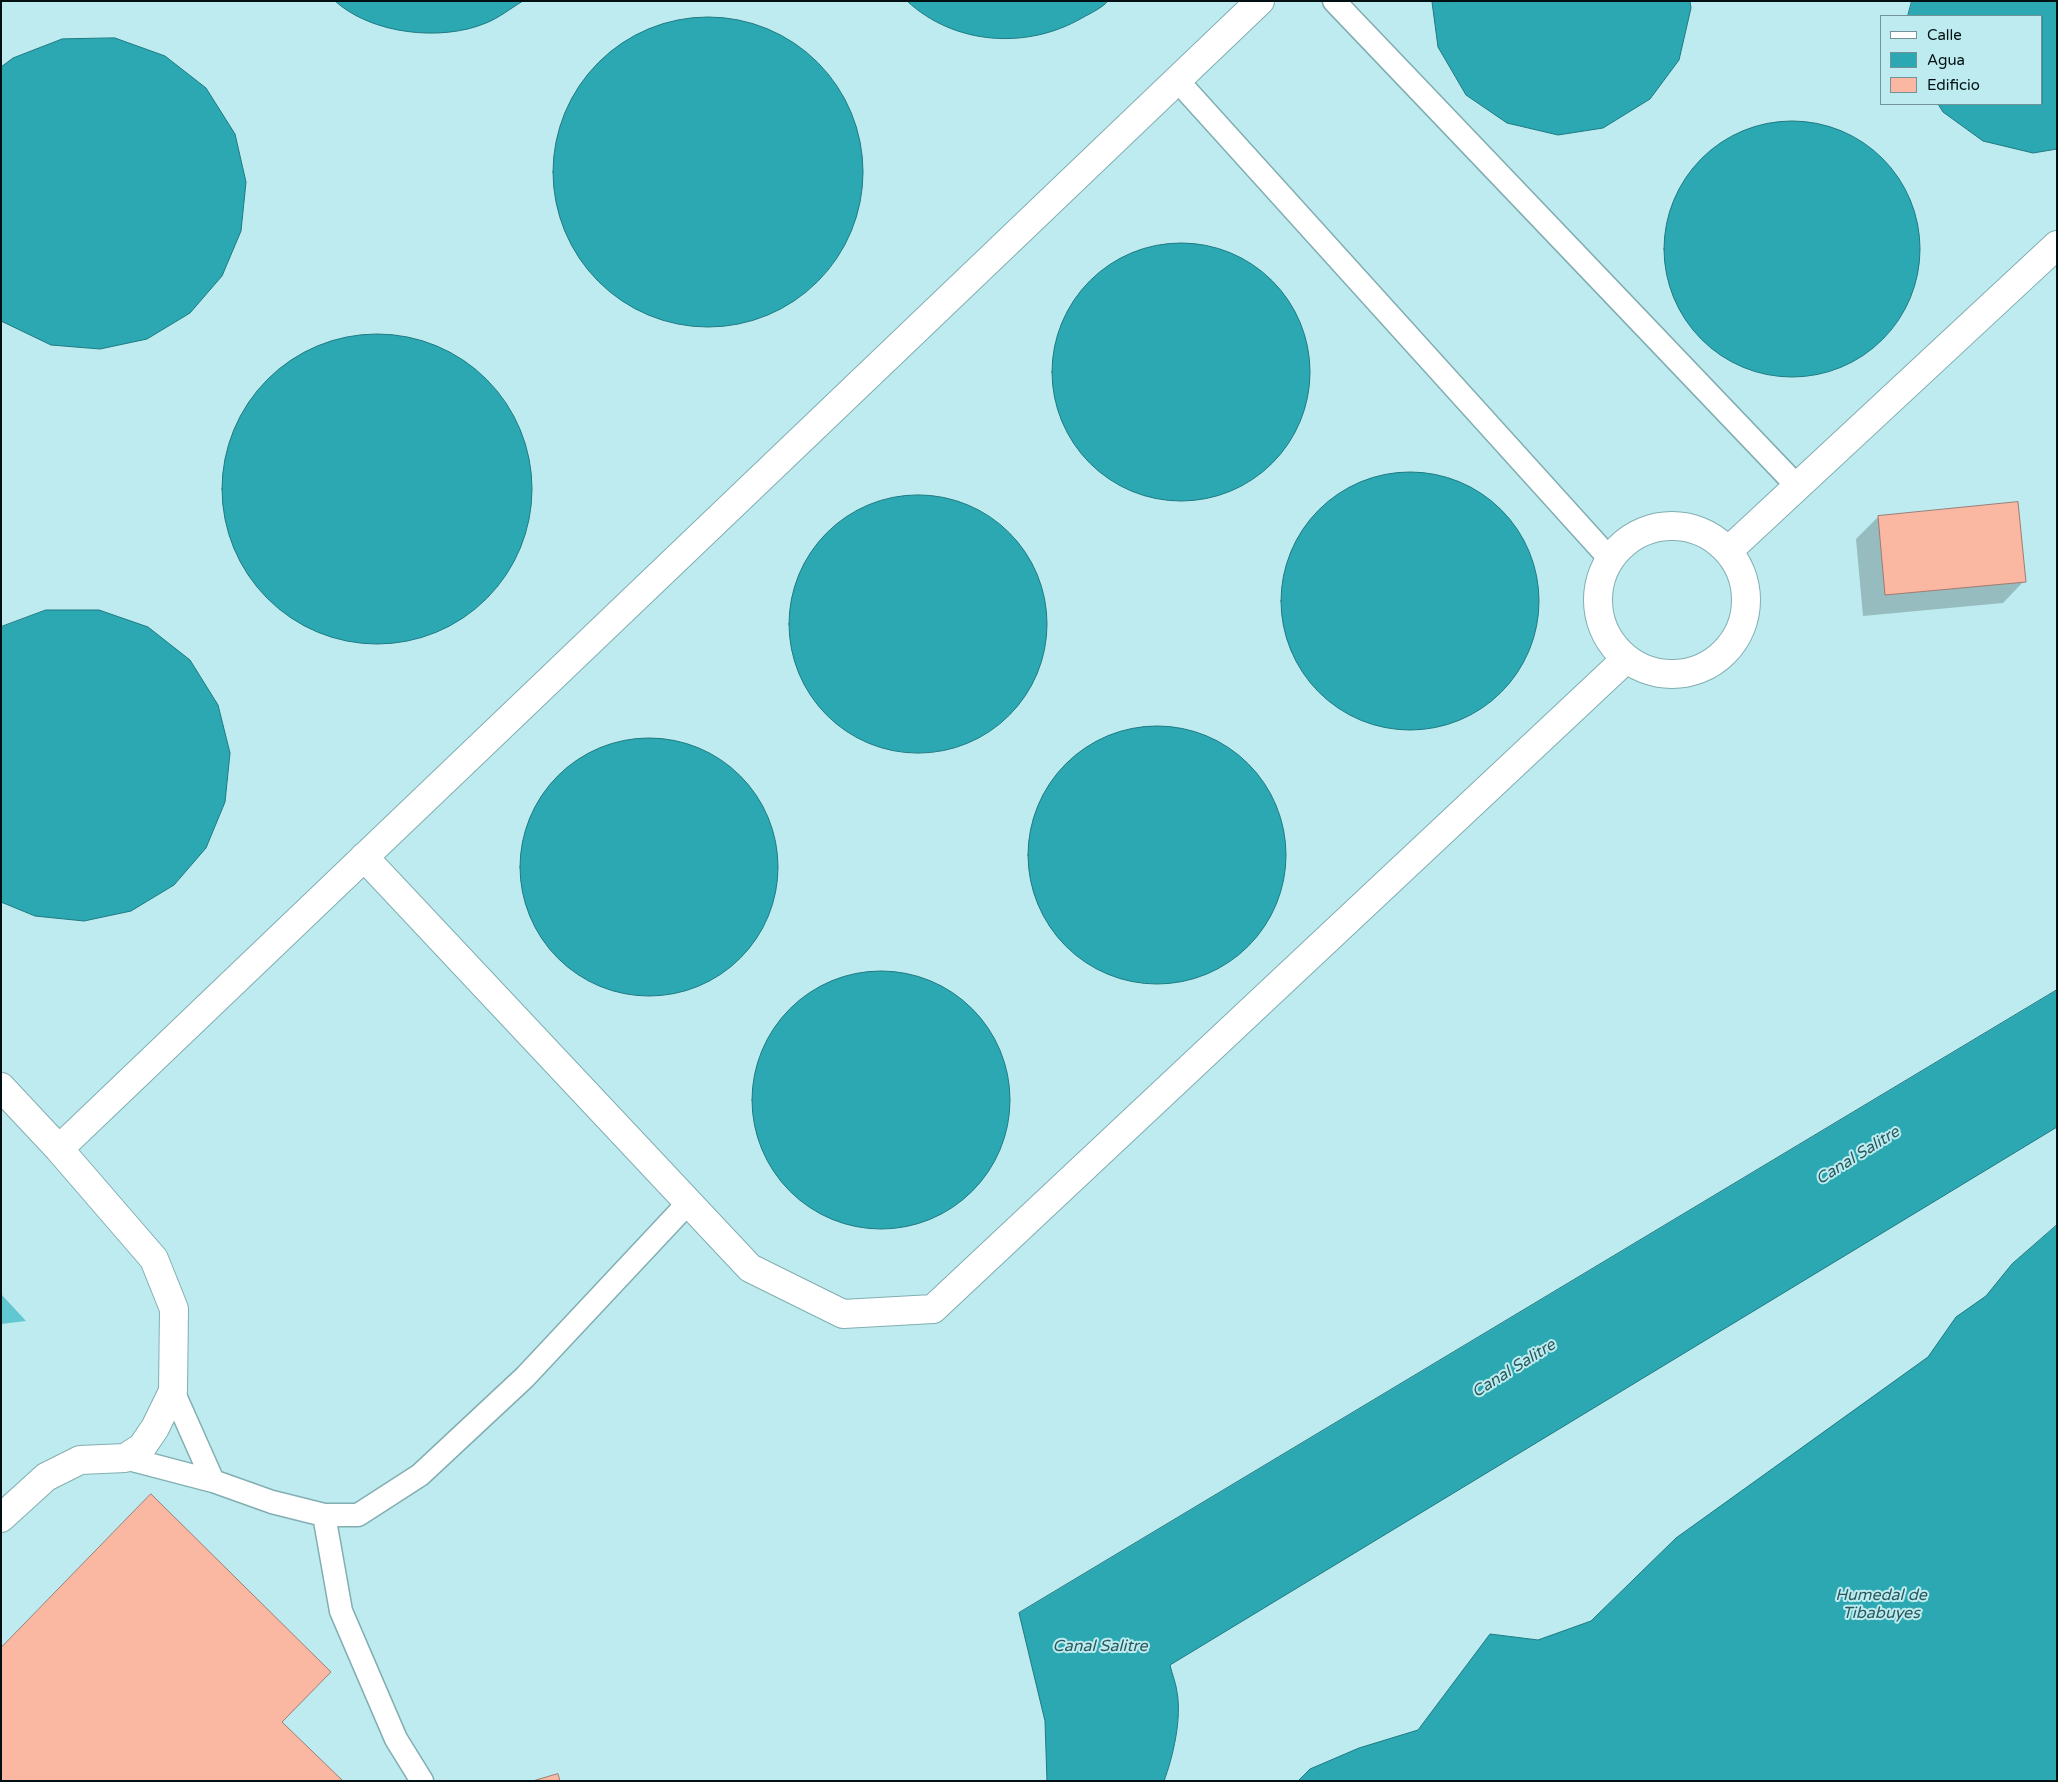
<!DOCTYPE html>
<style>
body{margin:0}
#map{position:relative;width:2058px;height:1782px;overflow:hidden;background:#bdebef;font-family:"Varela Round",sans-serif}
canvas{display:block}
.frame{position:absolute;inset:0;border:2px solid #011012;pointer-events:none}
.legend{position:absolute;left:1880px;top:15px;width:162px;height:90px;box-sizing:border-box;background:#bdebef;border:1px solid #729397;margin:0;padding:6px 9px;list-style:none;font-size:15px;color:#011012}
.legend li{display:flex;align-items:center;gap:10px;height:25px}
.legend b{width:25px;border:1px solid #729397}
</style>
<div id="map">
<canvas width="2058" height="1782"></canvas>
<div class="frame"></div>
<ul class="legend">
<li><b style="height:6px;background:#fff"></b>Calle</li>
<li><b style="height:14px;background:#2ba8b2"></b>Agua</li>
<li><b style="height:14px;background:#fab7a2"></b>Edificio</li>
</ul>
</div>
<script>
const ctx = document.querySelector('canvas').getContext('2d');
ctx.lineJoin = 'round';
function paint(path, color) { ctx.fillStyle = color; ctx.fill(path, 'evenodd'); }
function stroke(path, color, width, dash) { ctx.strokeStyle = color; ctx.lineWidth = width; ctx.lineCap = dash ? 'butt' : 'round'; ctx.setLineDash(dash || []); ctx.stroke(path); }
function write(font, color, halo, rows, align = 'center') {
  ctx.font = font + ' "Varela Round",sans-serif'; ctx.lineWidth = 4; ctx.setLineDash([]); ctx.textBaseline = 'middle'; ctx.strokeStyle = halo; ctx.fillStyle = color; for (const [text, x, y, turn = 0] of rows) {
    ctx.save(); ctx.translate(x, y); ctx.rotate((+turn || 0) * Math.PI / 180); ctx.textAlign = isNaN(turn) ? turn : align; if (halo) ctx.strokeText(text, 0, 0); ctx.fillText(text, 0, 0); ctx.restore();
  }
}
const green = new Path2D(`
 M1 1294 26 1321 1 1324Z`);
const water = new Path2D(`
 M335 1H523C511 8 499 18 486 23 441 42 371 34 335 1Z
 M907 1H1108C1102 8 1091 13 1082 18 1027 50 954 45 907 1Z
 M1690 1 1691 8 1679 60 1650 99 1603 128 1558 135 1507 123 1466 95 1438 47 1432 2Z
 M1912 1H2057V149L2033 153 1983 141 1943 112 1938 104H2042V16H1908Z
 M553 172a155 155 0 1 1 310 0a155 155 0 1 1-310 0Z
 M115 38 165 56 206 88 235 134 246 182 241 231 222 276 190 313 147 339 100 349 51 345 1 321V67L13 58 62 39Z
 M1664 249a128 128 0 1 1 256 0a128 128 0 1 1-256 0Z
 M1052 372a129 129 0 1 1 258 0a129 129 0 1 1-258 0Z
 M222 489a155 155 0 1 1 310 0a155 155 0 1 1-310 0Z
 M1281 601a129 129 0 1 1 258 0a129 129 0 1 1-258 0Z
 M789 624a129 129 0 1 1 258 0a129 129 0 1 1-258 0Z
 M46 610H99L148 627 190 660 218 705 230 753 225 802 206 848 174 885 131 911 84 921 35 916 1 902V627Z
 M1028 855a129 129 0 1 1 258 0a129 129 0 1 1-258 0Z
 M520 867a129 129 0 1 1 258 0a129 129 0 1 1-258 0Z
 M752 1100a129 129 0 1 1 258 0a129 129 0 1 1-258 0Z
 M2057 990V1127L1170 1665C1172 1674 1176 1683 1177 1692 1182 1718 1173 1757 1164 1781H1047L1045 1721 1019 1613Z
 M2057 1225V1781H1298L1310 1769 1359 1748 1418 1730 1490 1634 1538 1640 1591 1621 1676 1538 1928 1357 1956 1317 1986 1296 2012 1264Z`);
const shadow = new Path2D(`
 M2017 503 2024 581 2003 603 1863 616 1856 539 1878 517Z`);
const building = new Path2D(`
 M2018 502 2026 582 1885 595 1878 516Z
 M151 1494 331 1672 282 1722 343 1781H1V1648Z
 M558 1774 560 1781H533Z`);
const service = new Path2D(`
 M1334 1 1797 486
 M1177 80 1610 559
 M173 1391 213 1481 272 1502 324 1515H358L420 1475 525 1377 688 1203
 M125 1458 213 1481
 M324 1515 341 1611 396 1739 422 1781`);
const minor = new Path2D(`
 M1598 600a74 74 0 1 1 148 0a74 74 0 1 1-148 0Z
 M1728 551 2057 245
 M364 857 750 1268 843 1314 933 1309 1626 659
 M1 1087 59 1149 154 1259 174 1309 173 1391 155 1428 142 1447 125 1458 80 1460 46 1477 1 1518
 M59 1149 1260 1`);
const waterNames = [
 ["Canal Salitre",1858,1156,-32],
 ["Canal Salitre",1514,1369,-32],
 ["Humedal de",1881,1596],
 ["Tibabuyes",1881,1614],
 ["Canal Salitre",1100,1647]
];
paint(green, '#61c7d1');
paint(water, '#2ba8b2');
stroke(water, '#1e7a82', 1);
paint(shadow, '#0003');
paint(building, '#fab7a2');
stroke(building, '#9f7b70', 1);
stroke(service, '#82aeb2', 25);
stroke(minor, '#82aeb2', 30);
stroke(service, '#fff', 22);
stroke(minor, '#fff', 28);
write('italic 16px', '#27595d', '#bdebef', waterNames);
</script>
